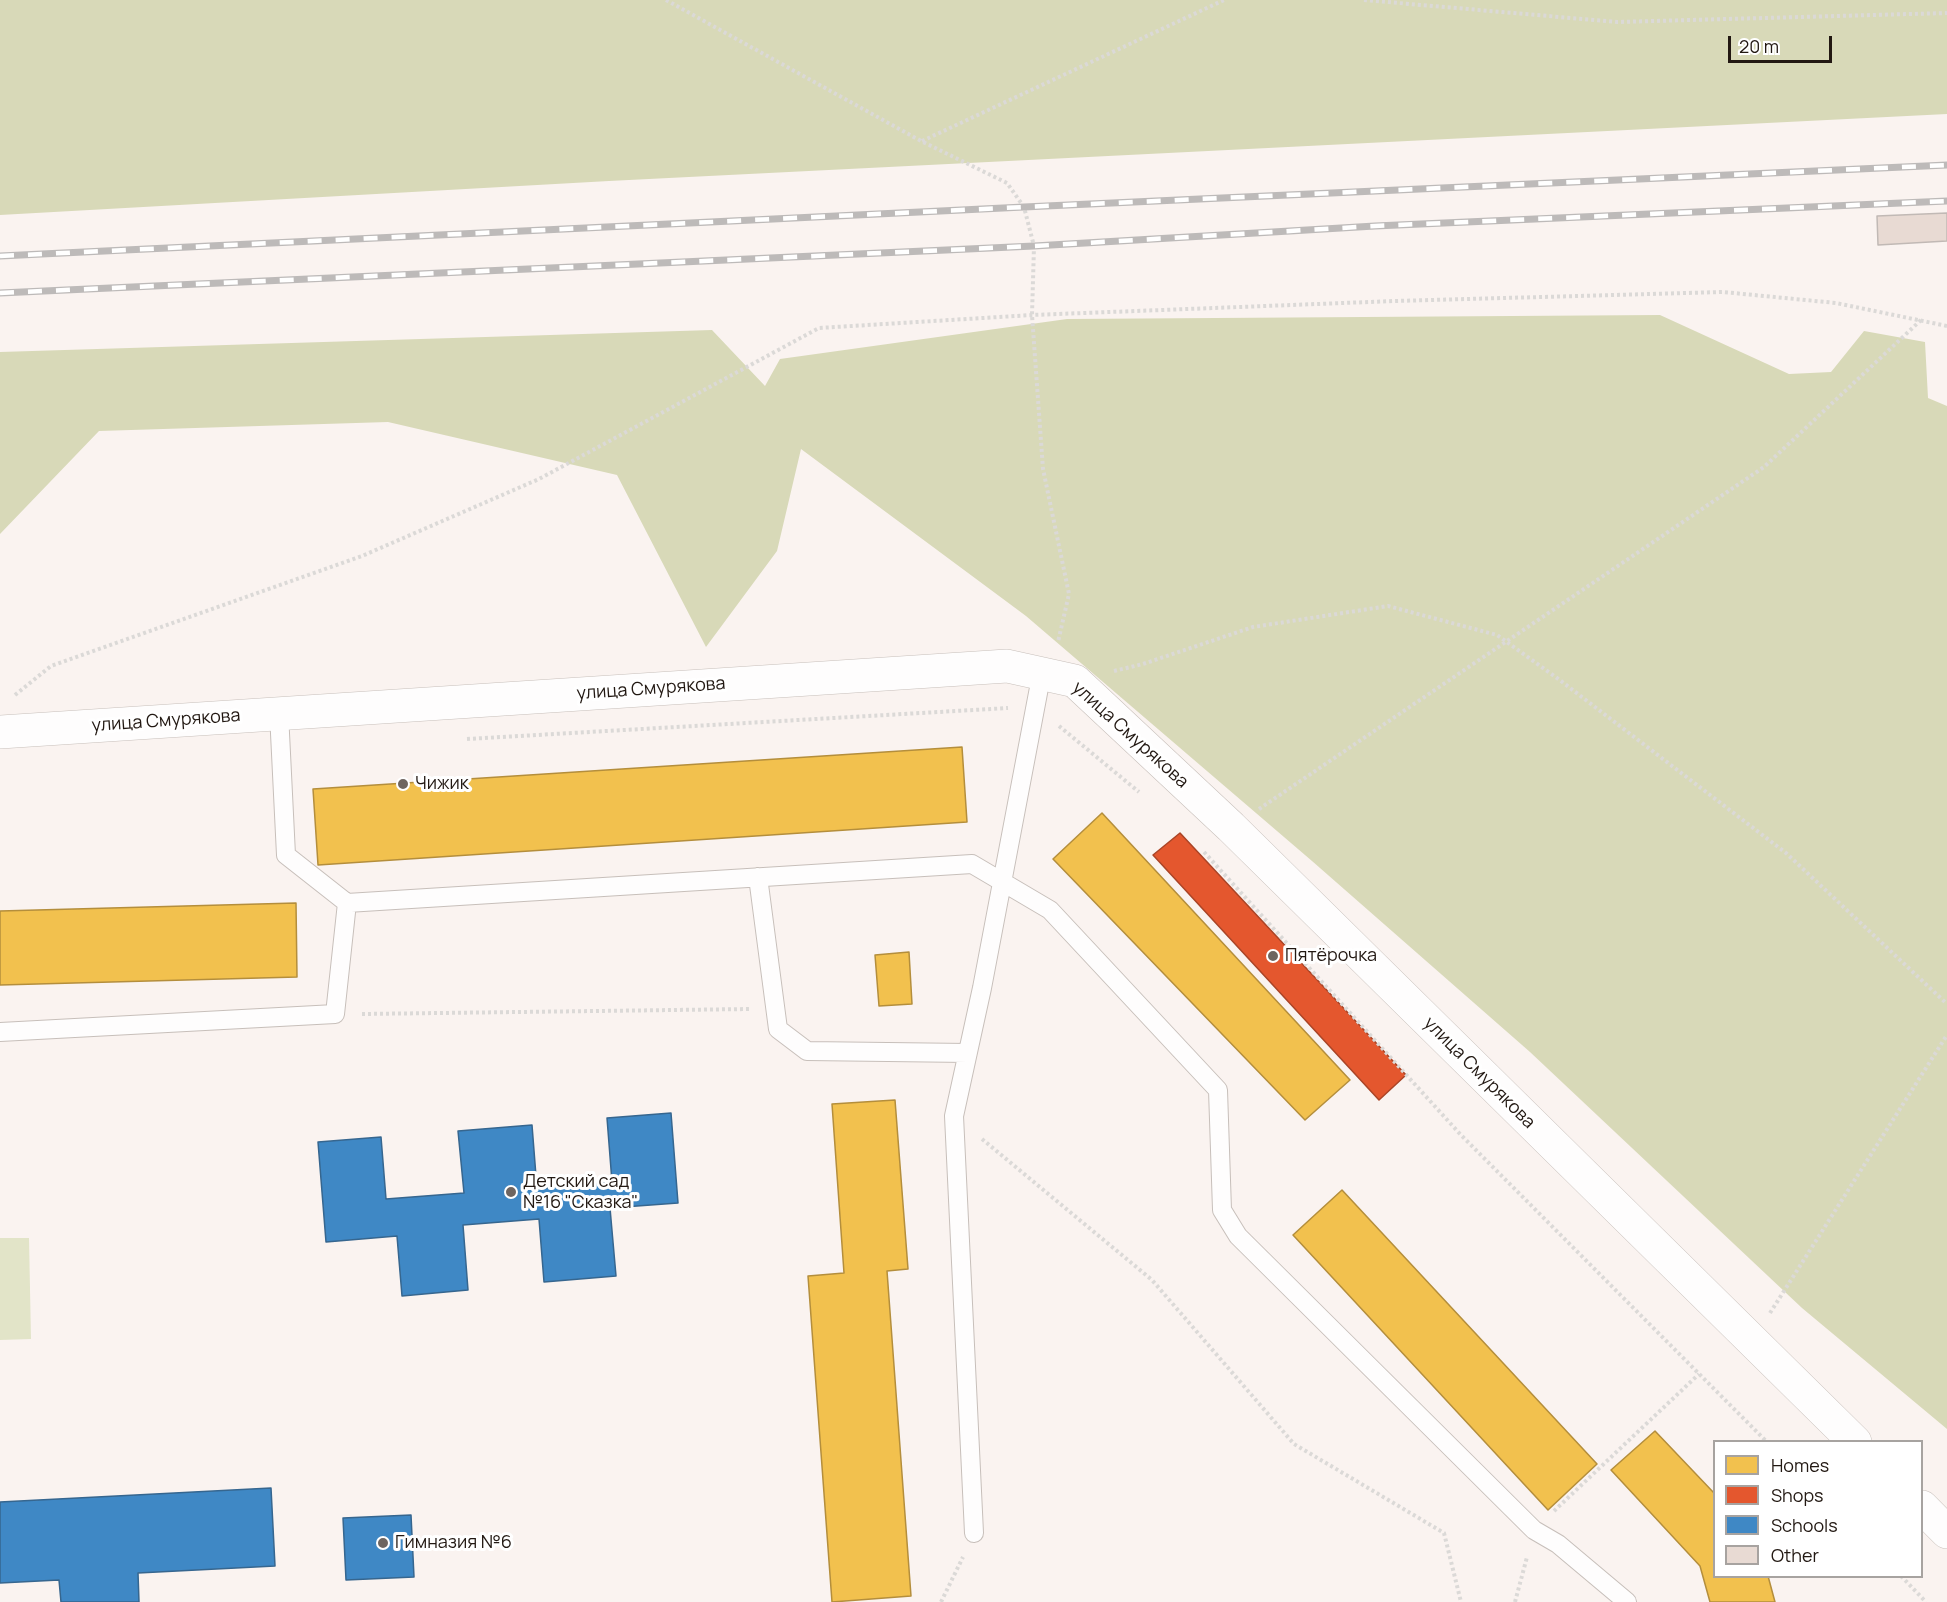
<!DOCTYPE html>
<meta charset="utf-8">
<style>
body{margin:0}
#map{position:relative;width:1947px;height:1602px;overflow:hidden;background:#faf3f0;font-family:Manrope,sans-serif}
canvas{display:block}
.legend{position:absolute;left:1713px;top:1440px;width:210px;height:138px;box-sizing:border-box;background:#fff;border:2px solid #a7a3a0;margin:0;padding:8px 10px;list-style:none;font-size:18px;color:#221812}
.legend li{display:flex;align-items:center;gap:12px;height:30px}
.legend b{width:30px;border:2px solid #a7a3a0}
.scale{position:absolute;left:1728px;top:36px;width:104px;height:27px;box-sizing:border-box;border:3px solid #221812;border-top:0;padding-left:8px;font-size:18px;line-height:21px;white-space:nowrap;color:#221812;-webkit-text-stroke:4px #fff;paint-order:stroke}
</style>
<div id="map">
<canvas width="1947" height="1602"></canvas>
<ul class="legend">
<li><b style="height:16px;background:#f2c14e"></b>Homes</li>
<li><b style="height:16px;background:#e4572e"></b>Shops</li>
<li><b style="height:16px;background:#3f88c5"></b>Schools</li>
<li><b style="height:16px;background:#e8dad3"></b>Other</li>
</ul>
<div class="scale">20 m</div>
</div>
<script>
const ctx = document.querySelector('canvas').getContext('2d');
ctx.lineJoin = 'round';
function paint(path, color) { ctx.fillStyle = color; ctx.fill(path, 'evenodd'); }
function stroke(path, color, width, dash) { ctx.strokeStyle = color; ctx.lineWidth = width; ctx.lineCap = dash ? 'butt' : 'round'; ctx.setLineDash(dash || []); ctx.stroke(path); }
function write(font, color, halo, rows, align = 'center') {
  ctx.font = font + ' Manrope,sans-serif'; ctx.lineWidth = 6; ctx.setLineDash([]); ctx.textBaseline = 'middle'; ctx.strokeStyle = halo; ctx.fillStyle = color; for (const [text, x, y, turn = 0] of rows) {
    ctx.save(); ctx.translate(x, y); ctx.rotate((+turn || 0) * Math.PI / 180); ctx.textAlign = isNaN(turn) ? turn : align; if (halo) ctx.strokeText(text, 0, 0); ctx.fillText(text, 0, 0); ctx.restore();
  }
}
const green = new Path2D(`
 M0 1238H29L31 1339 0 1340Z`);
const forest = new Path2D(`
 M0 0H1947V114L609 181 0 215Z
 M1660 315 1789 374 1831 372 1864 331 1925 342 1928 398 1947 406V1429L1802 1308 1530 1052 1312 861 1026 616 801 449 777 551 706 647 617 475 388 422 99 431 0 534V352L712 330 765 386 780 359 1067 319Z`);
const homes = new Path2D(`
 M962 747 967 822 318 865 313 789Z
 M1102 813 1350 1080 1305 1120 1053 859Z
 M296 903 297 977 0 985V911Z
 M909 952 912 1004 879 1006 875 955Z
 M895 1100 908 1269 887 1271 911 1596 832 1602 808 1276 844 1273 832 1104Z
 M1342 1190 1597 1464 1548 1510 1293 1235Z
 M1655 1431 1714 1493V1576H1768L1775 1602H1710L1700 1566 1611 1470Z`);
const shops = new Path2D(`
 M1180 833 1406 1075 1379 1100 1153 855Z`);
const schools = new Path2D(`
 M671 1113 678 1203 610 1208 616 1276 544 1282 539 1219 463 1225 468 1290 402 1296 397 1236 326 1242 318 1142 381 1137 386 1199 464 1193 458 1131 532 1125 537 1189 612 1182 607 1118Z
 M271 1488 275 1566 138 1573 139 1602H61L59 1580 0 1583V1502Z
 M411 1515 414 1577 346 1580 343 1518Z`);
const building = new Path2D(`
 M1947 213V241L1878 245 1877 216Z`);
const path = new Path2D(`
 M666 0 921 141 1007 183 1024 207 1034 246 1032 315 1043 469 1069 594 1058 642
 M1364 0 1617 22 1947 13
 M922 141 1224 0
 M1114 671 1143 664 1253 627 1388 606 1497 635 1557 678 1786 853 1947 1004
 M15 695 51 666 362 556 539 479 819 328 1032 315 1395 301 1723 292 1836 303 1947 326
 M1059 726 1139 792
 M467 739 1008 708
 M1259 809 1764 467 1921 320
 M1204 852 1460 1134 1767 1442
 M362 1014 751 1009
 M982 1139 1152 1280 1294 1444 1444 1533 1461 1602
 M1770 1313 1947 1035
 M1554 1511 1699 1374
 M1901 1576 1926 1602
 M941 1602 963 1557
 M1515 1602 1527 1557`);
const service = new Path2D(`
 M279 713 286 855 347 903
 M758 877 778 1029 807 1051 968 1053
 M0 1032 335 1014 347 903 972 864 1050 910 1218 1090 1222 1210 1238 1236 1534 1530 1558 1544 1627 1602
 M974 1533 954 1116 982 988 1042 672`);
const tertiary = new Path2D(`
 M0 732 1007 666 1075 681 1231 827 1855 1442
 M1922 1507 1947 1532`);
const rail = new Path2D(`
 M0 256 1024 207 1947 165
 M0 293 1034 246 1375 226 1947 201`);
const markers = [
 [403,784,6,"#6e6560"],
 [1273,956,6,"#6e6560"],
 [511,1192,6,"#6e6560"],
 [383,1543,6,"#6e6560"]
];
const streetNames = [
 ["улица Смурякова",651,689,-4],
 ["улица Смурякова",166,721,-4],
 ["улица Смурякова",1130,735,42],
 ["улица Смурякова",1479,1073,45]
];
const poiNames = [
 ["Чижик",415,784],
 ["Пятёрочка",1285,956],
 ["Детский сад",523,1182],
 ["№16 \"Сказка\"",523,1203],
 ["Гимназия №6",395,1543]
];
paint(green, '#e2e4c8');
paint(forest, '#d8d9b8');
paint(homes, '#f2c14e');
stroke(homes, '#b48e3c', 1.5);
paint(shops, '#e4572e');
stroke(shops, '#aa4426', 1.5);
paint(schools, '#3f88c5');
stroke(schools, '#36668f', 1.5);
paint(building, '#e8dad3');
stroke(building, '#c1b9b5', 1.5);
stroke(service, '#c7bfba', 20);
stroke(tertiary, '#c7bfba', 34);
stroke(path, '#dbd9d7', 4, [3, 3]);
stroke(service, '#fefdfd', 18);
stroke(tertiary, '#fefdfd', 33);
stroke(rail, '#bdbab9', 7);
stroke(rail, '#fff', 4.5, [14]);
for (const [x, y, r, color] of markers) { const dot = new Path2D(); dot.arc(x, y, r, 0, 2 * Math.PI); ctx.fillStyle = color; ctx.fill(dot); stroke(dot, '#fff', 2); }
write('18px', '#221812', '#fff', streetNames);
write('18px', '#221812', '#fff', poiNames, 'left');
</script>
